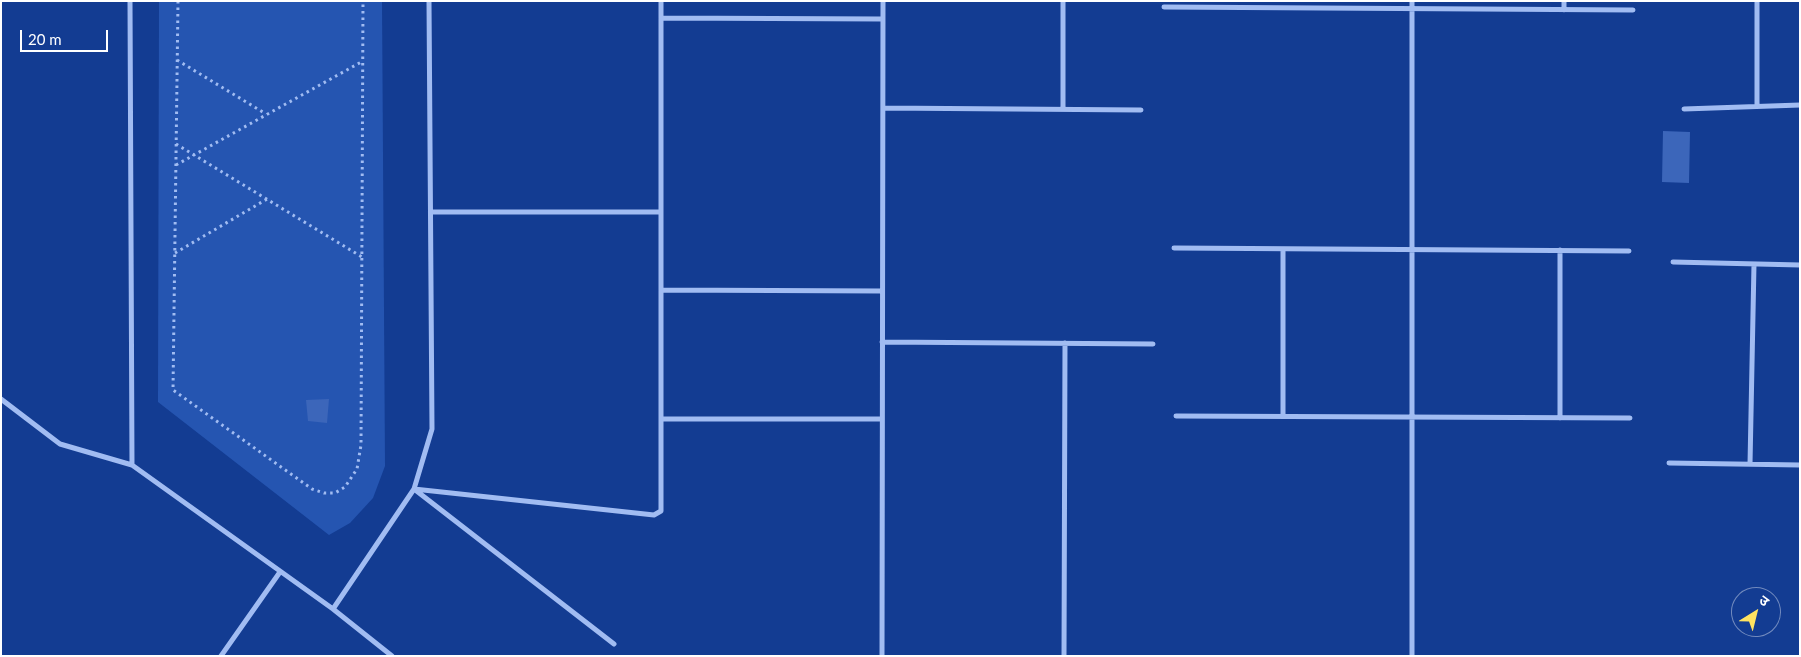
<!DOCTYPE html>
<meta charset="utf-8">
<style>
body{margin:0}
#map{position:relative;width:1801px;height:657px;overflow:hidden;background:#133c92;font-family:Lato,"Noto Sans Devanagari",sans-serif}
canvas{display:block}
.frame{position:absolute;inset:0;border:2px solid #fff;pointer-events:none}
.north{position:absolute;left:1731px;top:587px;width:50px;height:50px;box-sizing:border-box;background:#133c92;border:1px solid #718abe;border-radius:50%;rotate:36deg;font-size:14px;font-weight:700;line-height:20px;text-align:center;color:#fff}
.north::after{content:'';display:block;margin:auto;width:18px;height:22px;background:#ffe361;clip-path:polygon(50% 0,100% 100%,50% 72%,0 100%)}
.scale{position:absolute;left:20px;top:30px;width:88px;height:22px;box-sizing:border-box;border:2px solid #fff;border-top:0;padding-left:6px;font-size:15px;line-height:18px;white-space:nowrap;color:#fff;-webkit-text-stroke:4px #133c92;paint-order:stroke}
</style>
<div id="map">
<canvas width="1801" height="657"></canvas>
<div class="frame"></div>
<div class="north">उ</div>
<div class="scale">20 m</div>
</div>
<script>
const ctx = document.querySelector('canvas').getContext('2d');
ctx.lineJoin = 'round';
function paint(path, color) { ctx.fillStyle = color; ctx.fill(path, 'evenodd'); }
function stroke(path, color, width, dash) { ctx.strokeStyle = color; ctx.lineWidth = width; ctx.lineCap = dash ? 'butt' : 'round'; ctx.setLineDash(dash || []); ctx.stroke(path); }
const green = new Path2D(`
 M159 1H382L385 466 373 498 350 523 329 535 158 402Z`);
const building = new Path2D(`
 M1663 131 1690 132 1689 183 1662 182Z
 M329 399 327 423 308 421 306 400Z`);
const path = new Path2D(`
 M178 1 173 390 312 489 324 493H335L345 487 357 469 361 445 363 1
 M177 60 266 114
 M176 144 362 257
 M176 165 363 61
 M175 253 267 199`);
const minor = new Path2D(`
 M130 1 132 465 333 609 392 656
 M1063 1V109
 M1757 1V106
 M1164 7 1633 10
 M1564 10V1
 M661 18 882 19
 M883 108 1141 110
 M1684 109 1800 105
 M431 212H661
 M1174 248 1629 251
 M1673 262 1800 265
 M661 290 882 291
 M882 342 1153 344
 M1 399 60 444 132 465
 M1176 416 1630 418
 M1283 416V249
 M1560 418V250
 M661 419H882
 M1669 463 1800 465
 M1750 464 1754 264
 M414 489 654 515 661 511V1
 M414 489 614 644
 M333 609 414 489 432 429 429 1
 M221 656 280 572
 M882 656 883 1
 M1064 656 1065 343
 M1412 656V1`);
paint(green, '#2555b1');
paint(building, '#3c66ba');
stroke(path, '#a1bcf2', 3, [2.5, 4]);
stroke(minor, '#a1bcf2', 5);
</script>
